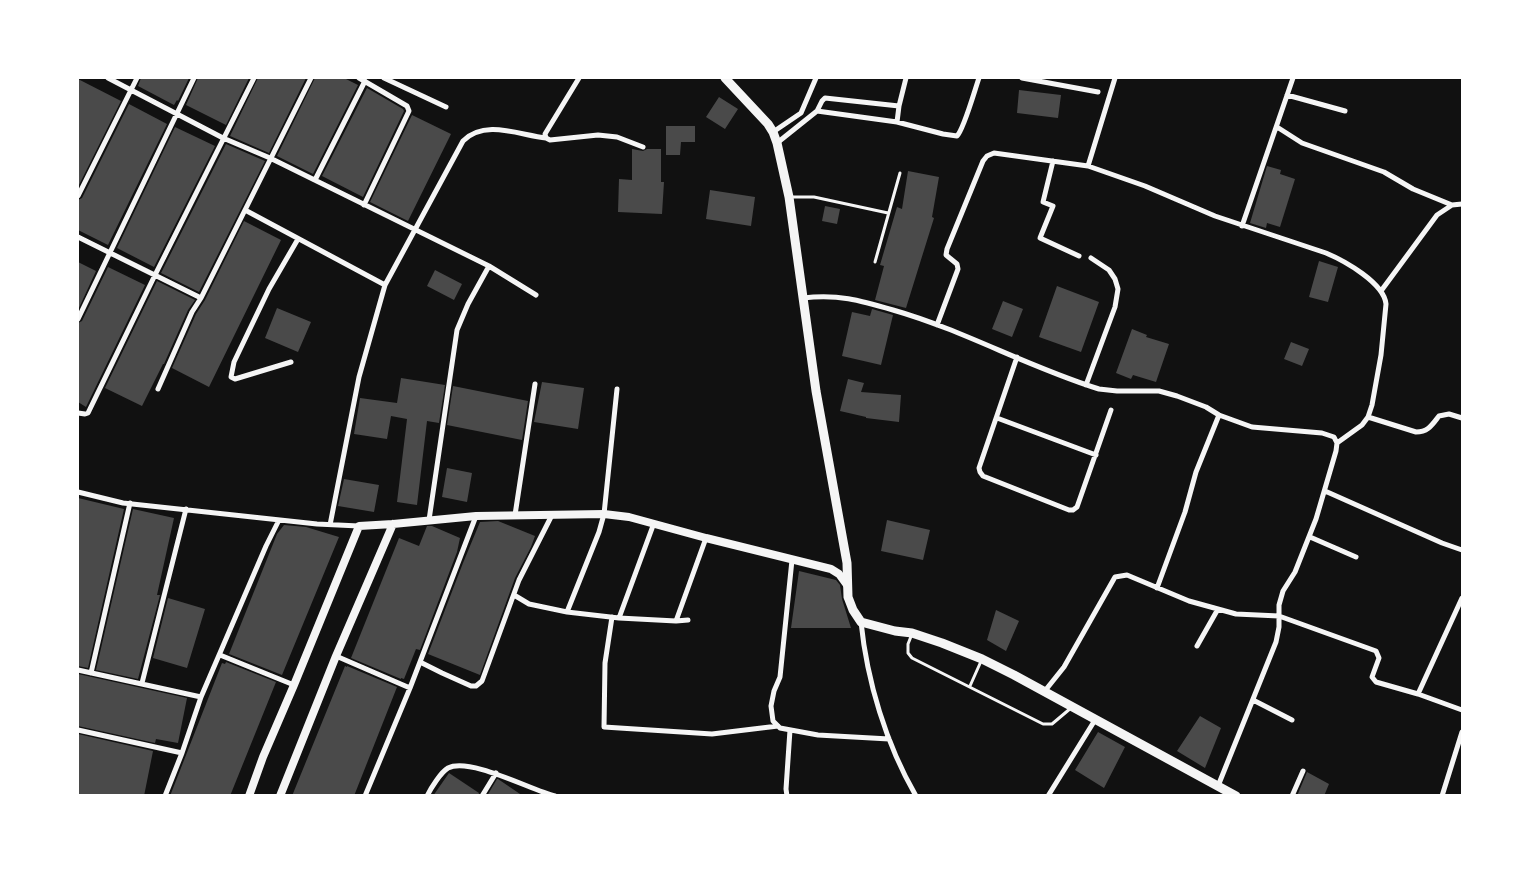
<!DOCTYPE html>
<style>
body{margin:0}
#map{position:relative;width:1540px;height:873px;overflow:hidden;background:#111;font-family:"Work Sans",sans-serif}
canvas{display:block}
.frame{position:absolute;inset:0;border:79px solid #fff;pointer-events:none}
</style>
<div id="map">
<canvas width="1540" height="873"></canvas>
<div class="frame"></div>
</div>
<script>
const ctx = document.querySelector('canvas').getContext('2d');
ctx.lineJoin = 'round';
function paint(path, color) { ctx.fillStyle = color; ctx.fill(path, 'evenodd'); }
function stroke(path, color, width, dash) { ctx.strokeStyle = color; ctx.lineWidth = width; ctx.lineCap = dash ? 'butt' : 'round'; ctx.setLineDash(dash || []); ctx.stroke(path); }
const building = new Path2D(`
 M141 78H189L178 101 177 100 174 105 138 86Z
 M198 78H249L226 125 186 105Z
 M258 78H306L269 153 230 136Z
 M315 78H344L358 85 313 174 277 156Z
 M78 79 121 101 78 187Z
 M367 88 403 109 404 111 363 197 322 176Z
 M1019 90 1061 95 1058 118 1017 113Z
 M719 97 738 109 725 129 706 117Z
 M129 104 167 124 108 245 78 230V200L82 198Z
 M412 115 451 134 408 221 370 202Z
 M666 126H695V142H681L680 155H666Z
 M175 127 215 146 154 267 117 248Z
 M226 144 265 161 199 292 161 273Z
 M632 149 643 151 647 149H661V182H664L662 214 618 212 619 179 632 180Z
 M1267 166 1281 170 1280 174 1295 179 1280 227 1267 223 1266 228 1250 223Z
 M908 171 939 177 932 217 934 218 906 308 875 300 884 266 880 265 897 207 902 209Z
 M710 190 755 197 751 226 706 219Z
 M825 206 840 209 837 224 822 221Z
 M244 221 281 240 209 387 172 368 196 314 205 300Z
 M1319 261 1338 267 1328 302 1309 297Z
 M78 262 96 271 78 310Z
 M108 267 145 285 86 407 78 402V323L82 321Z
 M435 270 462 284 454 300 427 286Z
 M157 281 195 300 188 310 164 364H163L142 406 105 388Z
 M1057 286 1099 302 1081 352 1039 337Z
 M1003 301 1023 309 1012 337 992 329Z
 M277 308 311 322 298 352 265 338Z
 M872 309 893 315 881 365 842 356 852 312 870 316Z
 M1132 329 1147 335 1146 337 1169 344 1156 382 1133 375 1131 379 1116 373Z
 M1291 342 1309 349 1302 366 1284 359Z
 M401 378 445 385 439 423 427 421 417 505 397 502 407 419 391 416 387 439 354 434 360 398 397 403Z
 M848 379 864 383 861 392 901 395 899 422 866 418V417L840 411Z
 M542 382 584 388 578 429 534 422Z
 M453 386 528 401 522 440 447 425Z
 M447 468 472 473 467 502 442 497Z
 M344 479 379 485 374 512 338 506Z
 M78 498 124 509 88 668 78 666Z
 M133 509 174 518 157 595H160L138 679 96 670Z
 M887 520 930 530 923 560 881 551Z
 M498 521 535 536 531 547 515 578 480 675 428 654 463 563 480 522Z
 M284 525 306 527 339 537 282 675 229 654 277 534Z
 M427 526H432L460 538 457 552 420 650 416 649 404 679 401 678V679L351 658 399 538 419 546Z
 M799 571 836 580 840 585 842 599 851 628H791Z
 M168 598 205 609 187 668 153 658Z
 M996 610 1019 621 1006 651 987 640Z
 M226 662 276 682 230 796H170L222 663 225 664Z
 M345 666 347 667V666L397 687 354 796H292Z
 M78 674 187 698 178 743 156 739 155 743 78 726Z
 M1200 716 1221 728 1205 768 1177 751Z
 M1098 732 1125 747 1104 788 1075 770Z
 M78 734 153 751 144 796H78Z
 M1307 772 1329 784 1324 796H1297Z
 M449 773 479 793 478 796H433Z
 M497 779H498L523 796H487Z`);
const service = new Path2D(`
 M789 197H814L888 213
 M875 262 900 173
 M912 634 908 644V653L912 658 1043 724H1052L1071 708
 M970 686 982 659`);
const minor = new Path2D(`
 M108 78 223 138 270 158 489 266 536 295
 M359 78 407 106 409 111 364 205
 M384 78 446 107
 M579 78 545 134 546 138 550 140 598 135 617 137 643 147
 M1022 78 1098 92
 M1287 95 1345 111
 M817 111 897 122 943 134 957 136C964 129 975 89 979 78
 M897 122 899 106 906 78
 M1277 127 1302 143 1384 172 1413 189 1452 205
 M773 132 801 113 816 78
 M777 143 817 111 822 101 825 98 899 106
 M1053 161 1043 202 1053 206 1040 238 1079 256
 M1088 166 1115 78
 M315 180 365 81
 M78 196 137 78
 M245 210 385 285
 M1242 226 1293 78
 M78 237 201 298
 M1381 291 1437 215 1452 205 1462 204
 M803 298C838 294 859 300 893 310 963 330 1028 367 1099 389L1117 391H1159L1177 396 1206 407 1219 415 1252 427 1322 433 1334 437 1337 443 1336 451 1316 519 1295 572 1283 591 1279 605V627L1276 642 1218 786
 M78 319 194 78
 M937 325 958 269 957 264 946 255 947 249 983 161 987 156 994 153 1088 166 1145 186 1215 216 1326 253C1345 261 1384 283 1386 304L1381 355 1372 405 1368 417 1362 425 1337 443
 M1017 357 979 468 980 472 983 476 1069 510H1073L1077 507 1111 410
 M291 362 235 379 231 377 234 362 269 289 298 239
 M1086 385 1115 307 1118 289 1115 279 1109 270 1091 258
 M158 389 192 312 201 298 311 78
 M78 413 85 414 88 413 155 275 254 78
 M1368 417 1416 432C1428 432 1432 425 1439 416L1449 414 1462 418
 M997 418 1096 455
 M1325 491 1442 543 1462 550
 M78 492 123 503 317 524 359 526
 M515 515 535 384
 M429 520 457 330 468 304 489 266
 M330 525 359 377 385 285 463 141C485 119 519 135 546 138
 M1310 537 1356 557
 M792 560 780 677 774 691 771 706 773 721 780 728 818 735 889 739
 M1157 588 1185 512 1196 472 1219 415
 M514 595 529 604 567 612 619 618 676 621 688 620
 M567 612 599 532 604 514 617 389
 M612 617 605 663 604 727 712 734 778 726
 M619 618 654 523
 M676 621 706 538
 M861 622C867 681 886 744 916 796
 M1197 646 1218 609
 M220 655 294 685
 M336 656 410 688
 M420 662 442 673 471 686H476L482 681 519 580 552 515
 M78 670 201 697
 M91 673 130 503
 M142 683 186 509
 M1044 692 1064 667 1115 577 1127 575 1189 601 1236 614 1279 616 1376 651 1379 658 1372 677 1376 682 1418 694 1462 710
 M1418 694 1462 598
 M1253 700 1292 720
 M78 730 182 753 201 697 266 546 279 520
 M165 796 182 753
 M365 796 410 688 476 516
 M427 796C431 788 441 772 448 768 470 757 531 790 555 796
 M482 796 496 773
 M787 796 786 789 790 730
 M1048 796 1095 720
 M1292 796 1303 771
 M1442 796 1462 732`);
const tertiary = new Path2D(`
 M249 796 263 757 294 685 359 526 393 524 476 516 604 514 629 517 706 538 831 569 839 574 847 585
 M280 796 336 656 393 524`);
const secondary = new Path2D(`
 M725 78 768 124 773 132 777 143 789 197 816 391 847 563 848 597 853 610 861 622 895 631 912 633 942 643 982 659 1014 675 1236 796`);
paint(building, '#4a4a4a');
stroke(service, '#f5f5f5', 3);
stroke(minor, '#f5f5f5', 5);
stroke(tertiary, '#f5f5f5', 8);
stroke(secondary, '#f5f5f5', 9);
</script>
